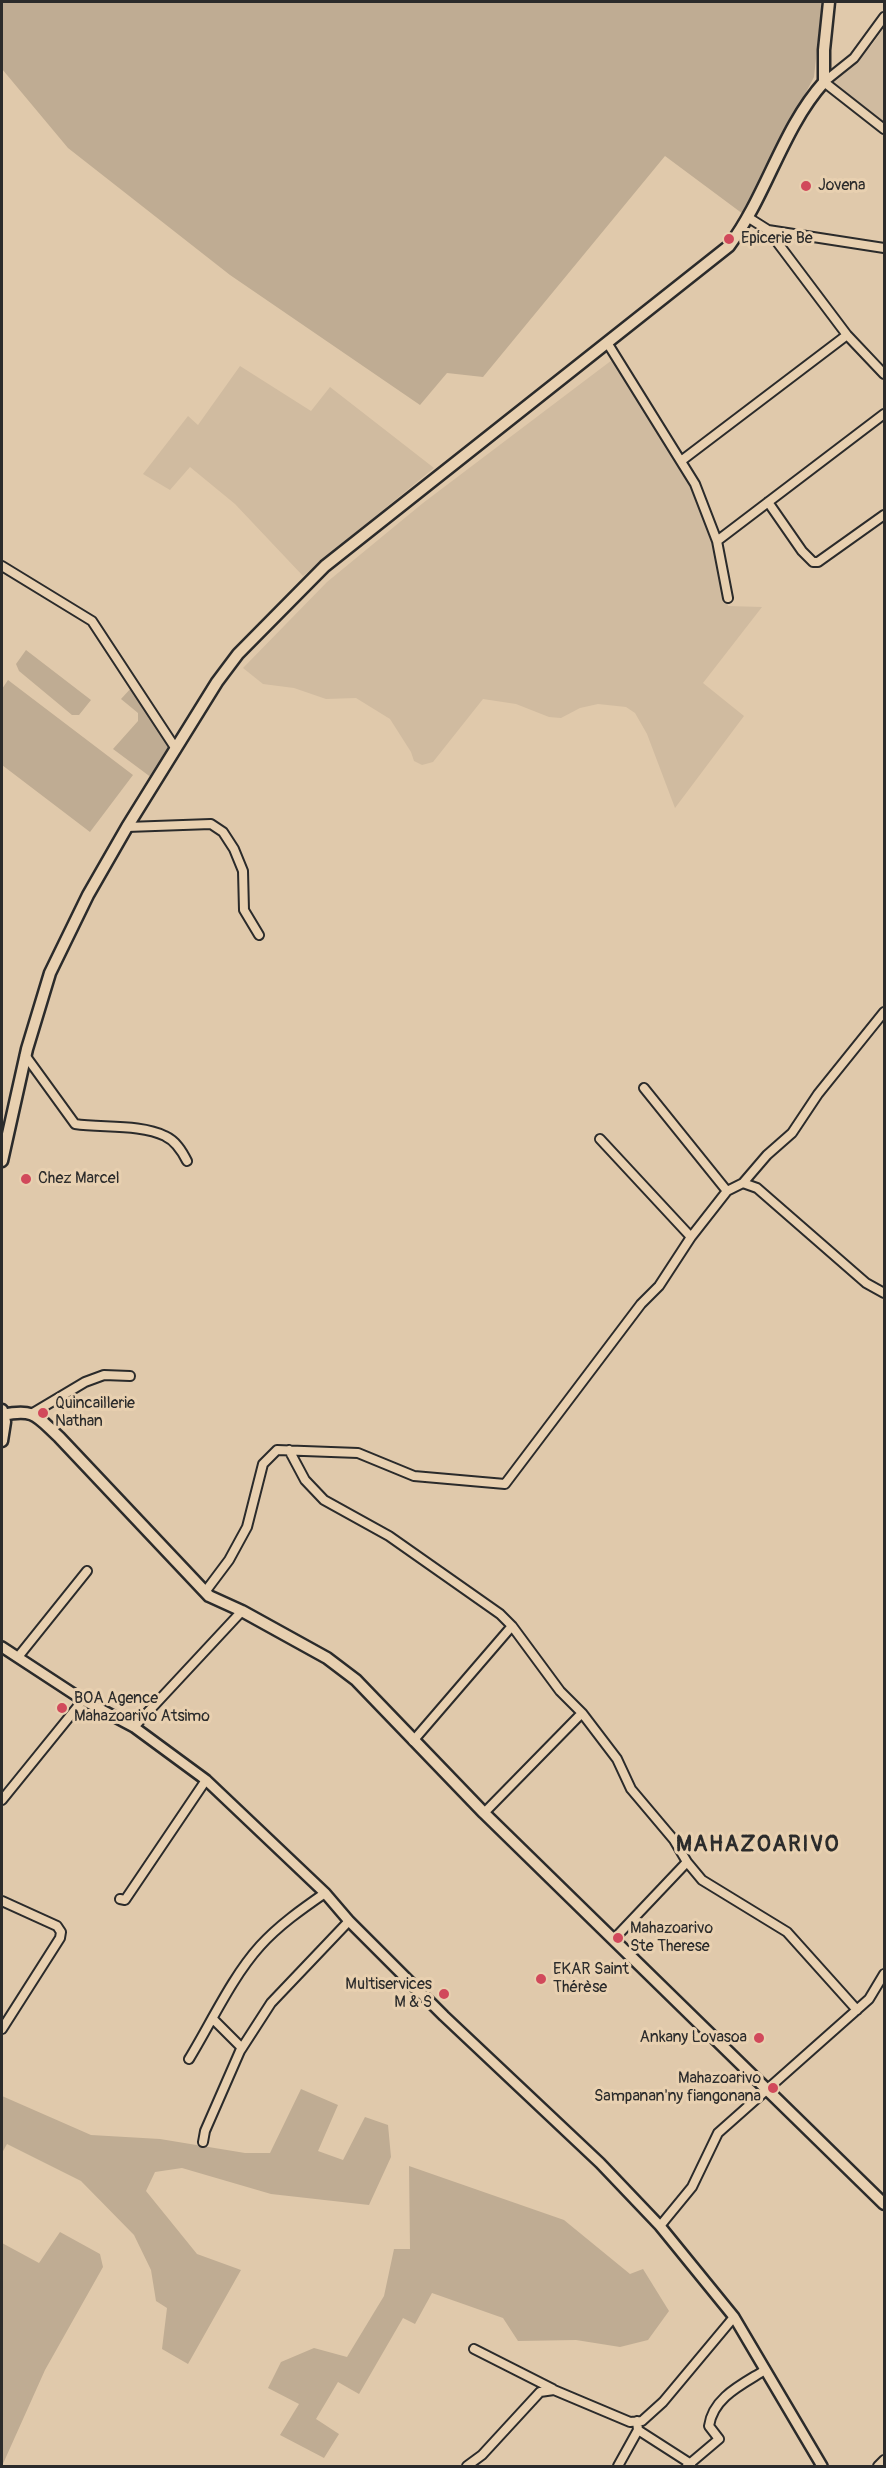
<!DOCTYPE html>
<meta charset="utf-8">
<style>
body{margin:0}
#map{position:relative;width:886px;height:2468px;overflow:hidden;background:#e0c9ab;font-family:Pangolin,sans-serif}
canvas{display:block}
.frame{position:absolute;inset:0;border:3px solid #2b2b2b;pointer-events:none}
</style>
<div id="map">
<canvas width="886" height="2468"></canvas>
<div class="frame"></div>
</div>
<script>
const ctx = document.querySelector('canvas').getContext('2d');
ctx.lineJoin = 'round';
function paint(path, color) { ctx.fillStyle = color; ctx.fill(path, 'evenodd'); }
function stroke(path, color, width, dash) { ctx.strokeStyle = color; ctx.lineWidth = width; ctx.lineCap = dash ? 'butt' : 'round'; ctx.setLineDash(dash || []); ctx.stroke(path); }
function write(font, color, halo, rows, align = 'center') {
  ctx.font = font + ' Pangolin,sans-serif'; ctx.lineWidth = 6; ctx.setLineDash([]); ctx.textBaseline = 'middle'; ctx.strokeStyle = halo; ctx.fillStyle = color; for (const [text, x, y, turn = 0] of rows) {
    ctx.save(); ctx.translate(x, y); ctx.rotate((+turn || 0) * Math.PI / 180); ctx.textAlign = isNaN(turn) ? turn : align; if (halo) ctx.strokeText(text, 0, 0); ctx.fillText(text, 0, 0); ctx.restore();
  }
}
const built = new Path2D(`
 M884 28V128L829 86 871 46Z
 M616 357 695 484 717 541 728 606 762 607 703 683 744 716 675 808 647 734 635 713 626 707 598 704 580 708 561 718 549 717 516 704 483 699 433 762 422 765 414 761 411 752 390 719 356 698 326 699 294 688 263 684 243 668 327 582 423 503Z
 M240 366 311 411 330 387 434 468 303 576 235 504 190 467 170 490 143 474 188 416 198 425Z`);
const green = new Path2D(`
 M2 2H822L814 77 743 214 665 156 483 377 447 373 420 405 230 275 68 148 2 69Z
 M26 650 91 700 79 715H72L19 671 16 664Z
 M8 680 133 775 90 832 2 765V689Z
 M132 687 171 747 152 778 113 749 138 721V713L121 699Z
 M301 2089 338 2105 318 2151 343 2160 365 2117 388 2125 391 2157 369 2205 271 2194 182 2168 155 2172 146 2191 197 2254 241 2270 188 2364 162 2349 167 2308 156 2301 151 2270 134 2235 81 2181 7 2144 2 2153V2096L91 2135 160 2139 245 2153H270Z
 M409 2166 564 2220 630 2274 643 2269 669 2311 648 2340 620 2347 576 2340 518 2341 503 2318 432 2293 415 2324 403 2318 359 2394 338 2382 316 2419 339 2434 324 2458 280 2435 299 2404 268 2388 281 2362 314 2348 347 2357 384 2296 394 2249H410Z
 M60 2232 100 2254 103 2267 45 2370 2 2466V2243L39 2263Z`);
const minor = new Path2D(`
 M884 17 854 58 824 82 884 129
 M749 218 768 230 884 248
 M768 230 847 335 884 374
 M608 344 695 484 717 541 728 598
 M681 461 847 335
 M768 502 802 551 813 562H818L884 515
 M717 541 884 414
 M2 566 92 621 176 749
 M127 827 211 824 223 832 234 849 243 871 244 910 259 935
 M25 1055 75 1124C102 1128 141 1124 165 1136 176 1141 182 1151 187 1161
 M644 1088 727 1191
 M600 1139 691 1237
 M743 1183 757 1188 866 1283 884 1293
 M33 1413 85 1382 104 1375 130 1376
 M289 1450 305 1480 324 1500 389 1536 500 1614 512 1626 560 1691 582 1713 617 1759 631 1789 674 1840 687 1862 614 1939
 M205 1592 229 1560 247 1527 263 1464 277 1450 358 1453 414 1476 505 1484 641 1304 659 1286 691 1237 727 1191 743 1183 767 1155 792 1133 818 1094 884 1012
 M18 1657 87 1571
 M134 1727 242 1611
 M413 1741 512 1626
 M2 1800 83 1700
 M484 1813 582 1713
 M687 1862 702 1880 787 1932 857 2010
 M120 1899 125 1900 206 1780
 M2 1901 57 1926 61 1932 60 1938 2 2029
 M213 2019 242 2048
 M189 2059C211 2023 232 1977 260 1946 279 1925 302 1909 325 1893
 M203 2142 205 2131 240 2051 271 2003 349 1921
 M660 2226 692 2187 718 2133 869 1999 884 1974
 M474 2349 553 2389
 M637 2421 638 2430 691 2464
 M467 2466 482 2455 540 2392 554 2390 630 2422 642 2421 663 2402 734 2317
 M618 2466 638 2430
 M687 2466 719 2439 709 2426C713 2397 743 2384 765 2370
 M878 2466 884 2460`);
const tertiary = new Path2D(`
 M2 1647 83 1700 134 1727 206 1780 325 1893 349 1921 444 2016 600 2163 660 2226 734 2317 822 2466`);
const secondary = new Path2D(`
 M2 1161 27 1049 50 973 88 895 127 827 217 682 238 654 325 566 729 246C767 195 782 129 824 82V50L829 2
 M2 1410 5 1422 2 1441
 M3 1415C35 1408 37 1417 59 1437L209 1596 242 1611 327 1658 356 1680 484 1813 884 2204`);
const markers = [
 [806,186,6,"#d1495b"],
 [729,239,6,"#d1495b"],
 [26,1179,6,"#d1495b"],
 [43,1413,6,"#d1495b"],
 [62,1708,6,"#d1495b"],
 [618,1938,6,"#d1495b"],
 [541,1979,6,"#d1495b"],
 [444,1994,6,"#d1495b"],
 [759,2038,6,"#d1495b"],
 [773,2088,6,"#d1495b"]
];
const poiNames = [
 ["Jovena",818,186],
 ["Epicerie Be",741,239],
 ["Chez Marcel",38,1179],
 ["Quincaillerie",55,1404],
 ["Nathan",55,1422],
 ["BOA Agence",74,1699],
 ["Mahazoarivo Atsimo",74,1717],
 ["Mahazoarivo",630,1929],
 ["Ste Therese",630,1947],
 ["EKAR Saint",553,1970],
 ["Thérèse",553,1988],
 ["Multiservices",432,1985,"right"],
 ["M & S",432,2003,"right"],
 ["Ankany Lovasoa",747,2038,"right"],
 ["Mahazoarivo",761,2079,"right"],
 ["Sampanan'ny fiangonana",761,2097,"right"]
];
const districtNames = [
 ["MAHAZOARIVO",758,1845]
];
paint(built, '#d0bba0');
paint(green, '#bfac93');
stroke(minor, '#2b2b2b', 12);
stroke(tertiary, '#2b2b2b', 14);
stroke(secondary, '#2b2b2b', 15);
stroke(minor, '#e8d0b0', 8);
stroke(tertiary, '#e8d0b0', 9);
stroke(secondary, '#e8d0b0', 10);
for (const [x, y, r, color] of markers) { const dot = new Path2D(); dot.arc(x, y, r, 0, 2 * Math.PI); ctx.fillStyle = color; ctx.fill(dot); stroke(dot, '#e8d0b0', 2); }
write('16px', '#2b2b2b', '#e8d0b0', poiNames, 'left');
ctx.letterSpacing = '1.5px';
write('bold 22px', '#2b2b2b', '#e8d0b0', districtNames);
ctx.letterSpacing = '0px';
</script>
